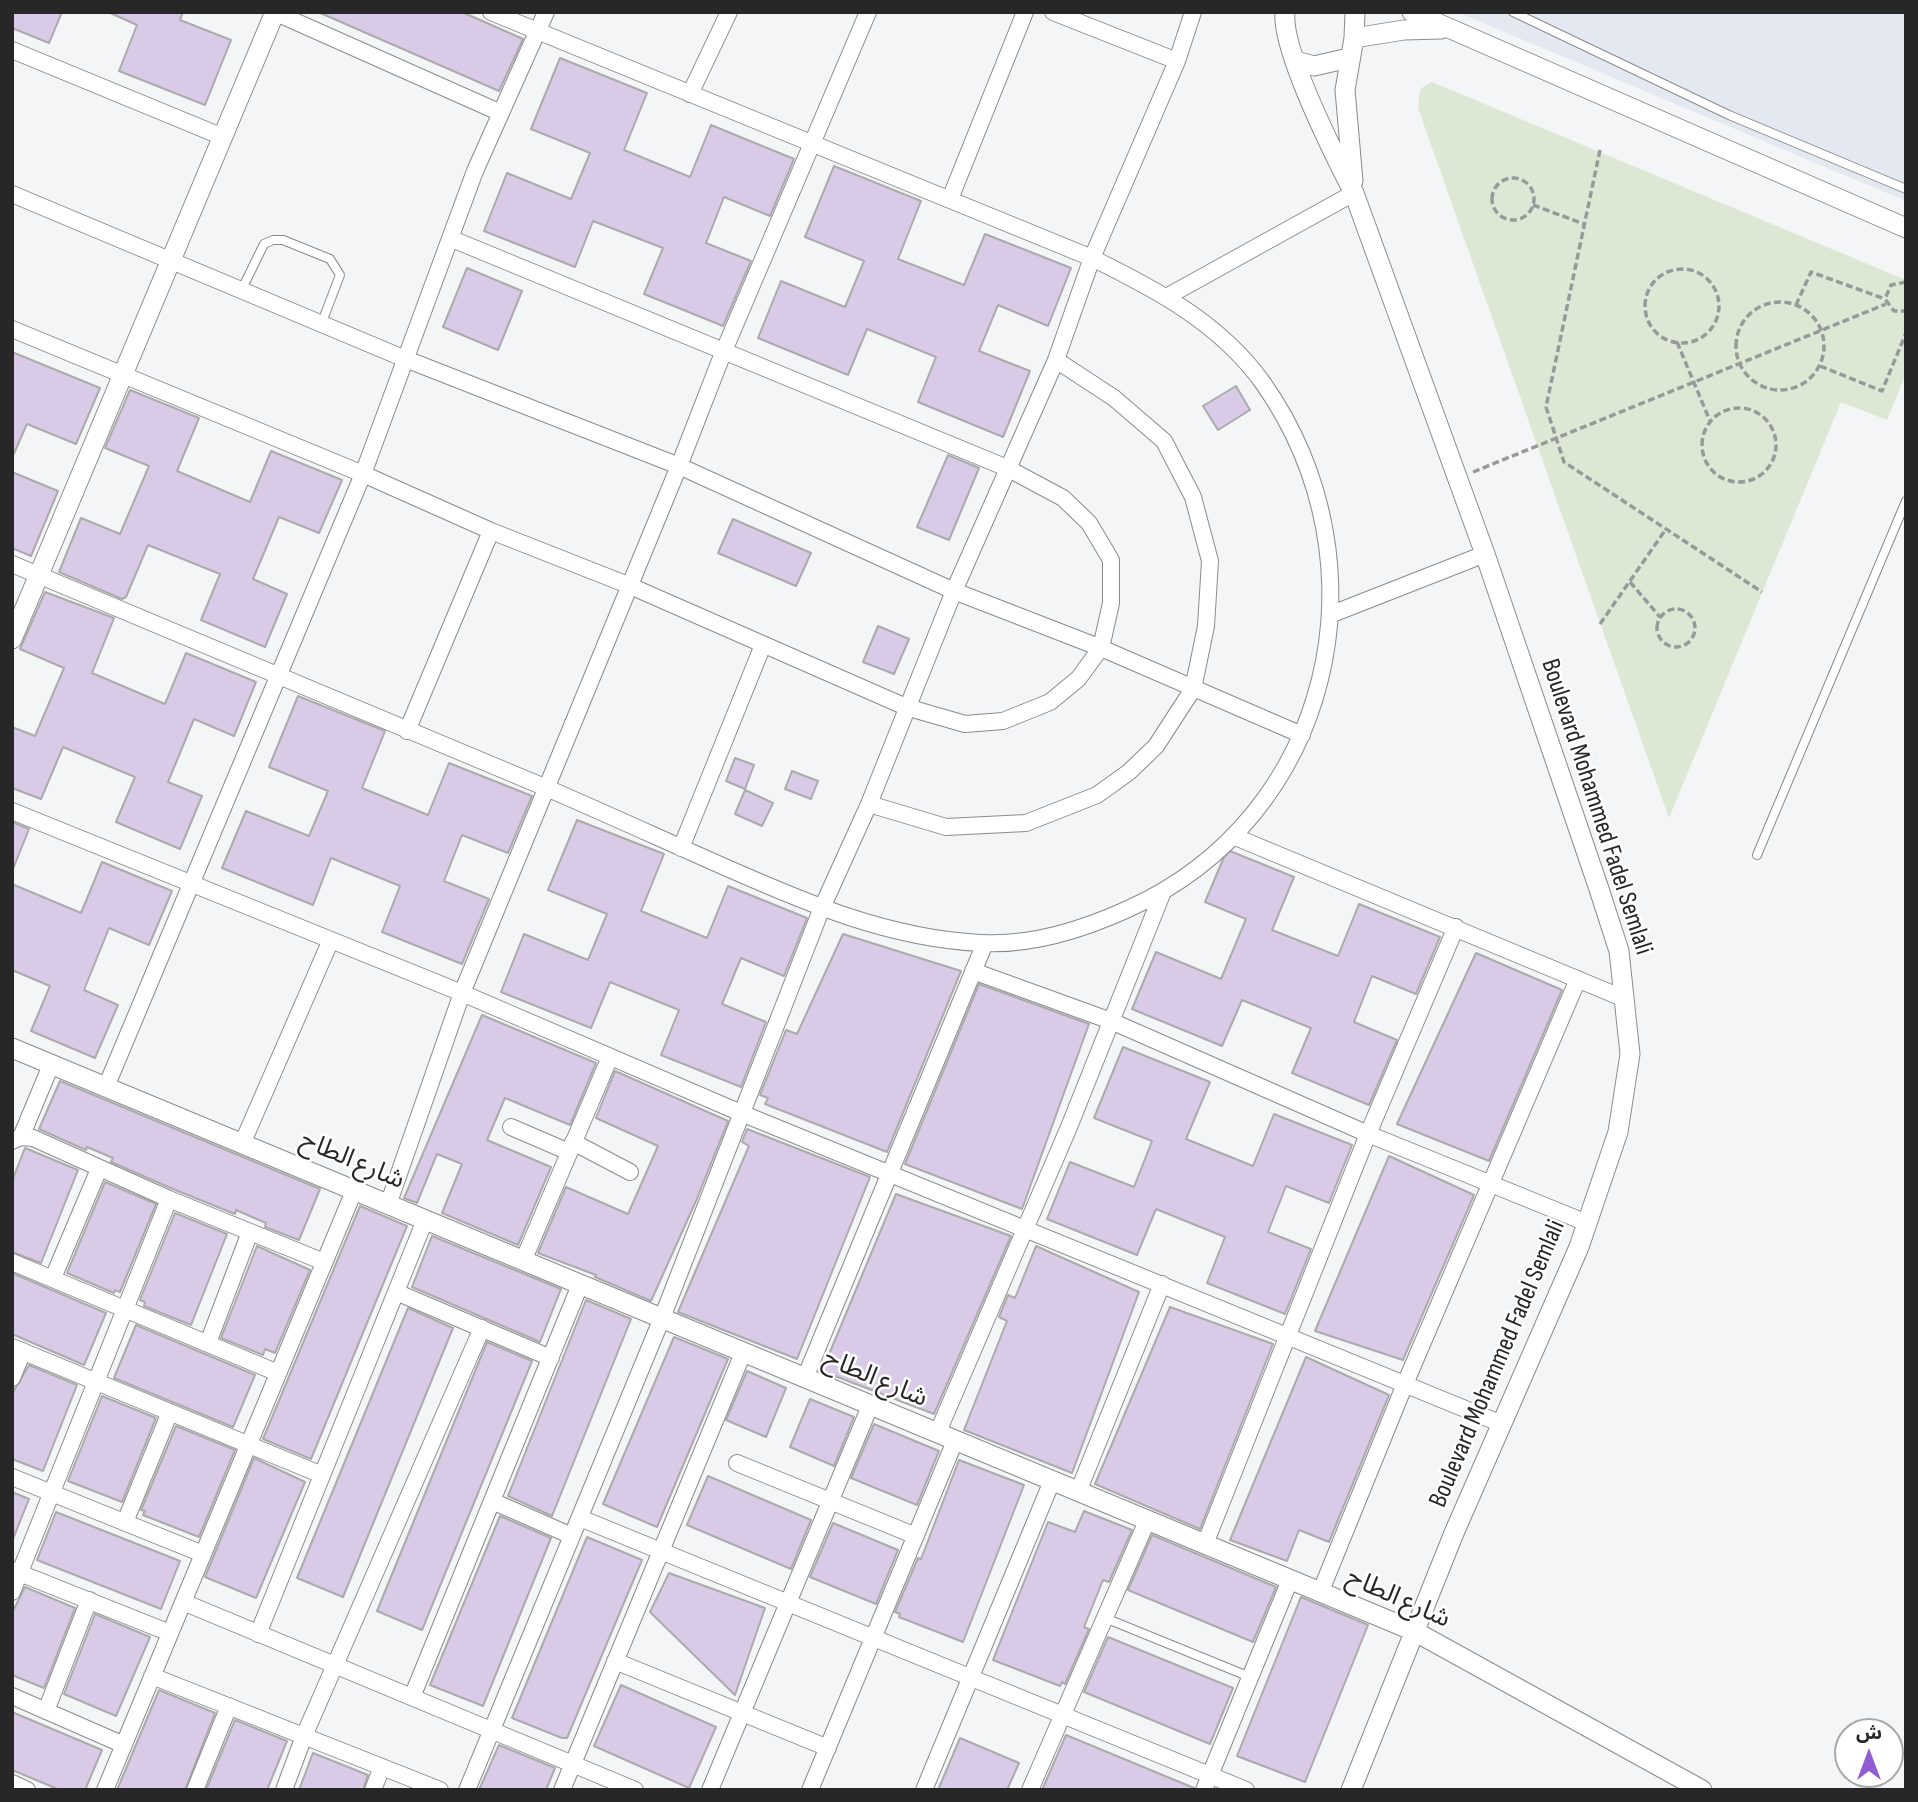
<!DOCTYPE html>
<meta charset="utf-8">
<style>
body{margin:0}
#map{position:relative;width:1918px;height:1802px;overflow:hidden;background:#f4f5f6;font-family:"Sofia Sans Condensed","Noto Sans Arabic",sans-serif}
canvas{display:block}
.frame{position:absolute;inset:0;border:14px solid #272728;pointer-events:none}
.north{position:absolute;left:1834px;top:1718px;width:70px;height:70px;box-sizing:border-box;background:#fff;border:2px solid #a9a9a9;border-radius:50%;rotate:0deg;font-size:19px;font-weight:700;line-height:28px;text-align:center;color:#272728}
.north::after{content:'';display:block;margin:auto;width:24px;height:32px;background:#915bd4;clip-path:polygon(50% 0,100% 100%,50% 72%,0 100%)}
</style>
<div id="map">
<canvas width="1918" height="1802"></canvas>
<div class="frame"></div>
<div class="north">ش</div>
</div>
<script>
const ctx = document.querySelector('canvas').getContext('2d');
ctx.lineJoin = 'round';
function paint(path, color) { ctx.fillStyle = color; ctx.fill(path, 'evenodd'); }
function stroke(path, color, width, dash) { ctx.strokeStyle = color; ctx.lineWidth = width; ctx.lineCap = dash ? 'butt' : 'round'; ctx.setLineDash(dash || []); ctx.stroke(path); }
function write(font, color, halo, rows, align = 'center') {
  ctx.font = font + ' "Sofia Sans Condensed","Noto Sans Arabic",sans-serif'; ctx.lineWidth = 5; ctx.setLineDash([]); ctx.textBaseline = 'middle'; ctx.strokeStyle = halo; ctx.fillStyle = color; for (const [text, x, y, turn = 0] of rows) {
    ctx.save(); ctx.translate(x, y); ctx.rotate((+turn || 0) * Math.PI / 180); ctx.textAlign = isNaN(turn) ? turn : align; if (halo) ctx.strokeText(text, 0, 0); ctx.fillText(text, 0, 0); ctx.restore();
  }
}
const built = new Path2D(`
 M1457 12H1906V201Z`);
const green = new Path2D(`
 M1432 82 1906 280V374L1887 420 1841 402 1669 818 1418 108 1420 89Z`);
const building = new Path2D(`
 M12 12H62L49 43 12 28Z
 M108 12H183L180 20 231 40 205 105 119 71 137 25Z
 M318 12H462L523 39 499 91Z
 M560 58 647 93 624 150 690 177 711 125 794 159 770 216 724 197 706 243 751 261 723 326 644 294 663 248 593 221 575 267 484 231 507 173 571 199 590 153 531 129Z
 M834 166 921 201 898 259 964 285 985 234 1071 268 1048 326 998 305 979 351 1030 371 1003 437 918 402 936 357 867 329 848 375 758 338 781 281 845 307 864 261 805 237Z
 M467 268 522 291 498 350 443 327Z
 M12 352 100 388 76 444 27 424 12 458Z
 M1236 386 1250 410 1218 430 1203 406Z
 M130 390 199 418 177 471 250 502 271 451 342 480 319 533 279 517 253 579 287 594 265 647 201 620 220 574 148 545 126 597 122 599 59 572 81 518 120 534 149 466 105 448Z
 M948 455 979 468 949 540 917 527Z
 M12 472 58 491 31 556 12 548Z
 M733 519 811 553 796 586 718 553Z
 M45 592 114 618 92 673 165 704 186 653 256 682 234 736 194 719 168 782 202 796 180 849 116 822 135 777 63 747 41 799 12 788V727L35 736 64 668 20 649Z
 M878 626 909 639 894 674 863 662Z
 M298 696 385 731 362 788 428 815 449 763 532 796 508 853 462 835 444 881 489 899 462 964 382 932 400 886 331 858 313 905 222 868 246 811 309 836 328 791 269 767Z
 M735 758 754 765 745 789 726 781Z
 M792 771 818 781 811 799 785 789Z
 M745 790 773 803 762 826 735 814Z
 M577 820 664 854 641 911 707 938 728 886 807 918 784 976 741 958 722 1004 766 1022 741 1087 661 1055 679 1010 610 982 591 1028 501 992 524 934 588 960 607 914 548 890Z
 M12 822 29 829 13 869H12Z
 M1230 851 1294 877 1272 930 1338 956 1359 904 1440 937 1416 994 1372 976 1354 1022 1397 1040 1369 1105 1292 1073 1311 1028 1242 1000 1222 1046 1132 1009 1156 952 1221 979 1246 919 1205 902 1224 857Z
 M102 862 172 891 149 945 109 928 84 990 118 1005 95 1058 31 1031 50 986 12 970V884L81 913Z
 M843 934 961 971 887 1152 765 1104 768 1098 760 1095 786 1030 797 1034Z
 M1476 953 1562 990 1489 1161 1397 1124Z
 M979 984 1089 1024 1022 1209 905 1164Z
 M482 1015 596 1063 570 1125 505 1098 487 1140 551 1167 518 1245 442 1213 462 1164 437 1154 417 1203 404 1198Z
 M1123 1047 1210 1082 1186 1139 1253 1166 1274 1114 1352 1145 1329 1203 1286 1186 1268 1232 1311 1249 1285 1314 1207 1283 1225 1237 1156 1209 1137 1255 1047 1219 1070 1162 1134 1187 1152 1141 1094 1118Z
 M615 1071 728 1121 696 1201 651 1301 595 1277 596 1275 538 1253 566 1187 628 1214 658 1146 596 1118Z
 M60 1081 320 1189 299 1240 265 1227 266 1223 236 1210 235 1214 173 1189 111 1162 113 1158 87 1147 86 1150 39 1129Z
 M747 1129 870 1177 797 1359 678 1312 749 1146 742 1142Z
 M25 1148 78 1170 41 1263 12 1252V1181Z
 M1389 1156 1474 1195 1403 1360 1315 1331Z
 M105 1182 156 1204 120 1292 115 1290 114 1293 67 1273Z
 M896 1194 1011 1236 934 1414 822 1371Z
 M360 1206 407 1226 311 1459 263 1439Z
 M175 1213 227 1234 191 1325 144 1306 145 1302 140 1300Z
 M432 1236 561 1289 540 1342 412 1287Z
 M257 1246 310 1270 275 1353 265 1349 263 1355 221 1338Z
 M1036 1246 1139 1292 1072 1473 964 1430 1007 1321 999 1317 1008 1295 1015 1298Z
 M12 1273 106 1313 84 1365 12 1334Z
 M586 1300 631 1319 552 1516 508 1496Z
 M1170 1307 1273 1344 1200 1529 1095 1484Z
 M408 1308 453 1328 343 1597 297 1578Z
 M136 1325 255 1375 233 1427 114 1378Z
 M674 1337 728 1359 657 1527 603 1504Z
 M487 1342 532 1361 422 1630 377 1611Z
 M1306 1357 1389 1395 1329 1542 1299 1530 1287 1561 1230 1540Z
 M29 1365 77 1385 43 1471 12 1459V1394Z
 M747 1371 786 1388 766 1437 726 1420Z
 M102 1396 156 1418 122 1502 68 1481Z
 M810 1399 854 1417 834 1466 790 1447Z
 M874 1424 939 1451 917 1505 851 1478Z
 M176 1426 235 1450 199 1537 143 1515 145 1511 141 1510Z
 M254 1458 305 1482 256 1598 205 1577Z
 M959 1460 1024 1485 963 1642 899 1617 900 1614 895 1612 918 1558 921 1559Z
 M708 1476 811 1520 791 1569 687 1525Z
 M12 1492 29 1499 13 1539H12Z
 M1084 1511 1132 1530 1109 1582 1103 1580 1084 1627 1089 1629 1065 1684 1062 1682 1060 1686 993 1660 1048 1522 1075 1532Z
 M56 1512 180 1561 161 1609 37 1560Z
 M500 1516 551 1538 483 1706 430 1685Z
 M833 1523 898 1550 876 1604 810 1577Z
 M1152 1535 1276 1587 1253 1642 1128 1590Z
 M587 1537 642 1560 567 1738H562L512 1718Z
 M669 1573 765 1608 735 1695 650 1612Z
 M25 1587 75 1608 44 1688 12 1675V1613Z
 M1301 1597 1368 1625 1305 1782 1237 1756Z
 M95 1614 150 1637 116 1716 64 1694Z
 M1108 1637 1233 1688 1210 1744 1084 1692Z
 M621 1685 716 1727 689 1788 594 1746Z
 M159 1690 215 1713 185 1790H117Z
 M12 1712 102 1750 85 1790H60L12 1770Z
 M235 1720 287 1741 267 1790H206Z
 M1066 1735 1194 1788V1790H1042Z
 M960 1738 1019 1763 1007 1790H938Z
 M499 1745 555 1768 546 1790H479Z
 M313 1753 368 1775 363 1790H299Z`);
const path = new Path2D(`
 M1600 150 1546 407 1564 462 1762 592
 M1492 199a21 21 0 1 1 42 0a21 21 0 1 1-42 0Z
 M1533 205 1584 224
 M1645 306a37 37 0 1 1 74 0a37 37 0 1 1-74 0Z
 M1906 282 1891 285 1885 299 1894 311H1906
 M1736 346a44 44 0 1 1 88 0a44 44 0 1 1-88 0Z
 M1796 305 1811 272 1885 299
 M1677 342 1710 421
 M1820 366 1882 391 1906 333
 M1702 445a37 37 0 1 1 74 0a37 37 0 1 1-74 0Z
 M1473 472 1886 304
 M1630 582 1660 617
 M1657 628a19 19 0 1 1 38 0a19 19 0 1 1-38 0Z
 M1600 624 1666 529`);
const service = new Path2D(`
 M1513 12 1729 115 1906 189
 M242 289 264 244 273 240H283L330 259 340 275 322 322
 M1757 855 1906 501
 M1105 1618 1250 1677`);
const minor = new Path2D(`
 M274 12 501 113
 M1053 12 1177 61
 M12 50 223 137
 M690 94 729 12
 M12 194 403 358 679 466 954 591 1101 648 1302 735
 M950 199 1025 12
 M1168 296 1354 193
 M12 329 363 474 491 531 628 585 906 707 965 724 1003 721 1050 702 1078 679 1101 648 1111 603V560L1089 523 1063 498 1007 468 452 239
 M12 564C191 640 371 713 549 789 609 815 668 842 727 868 809 904 888 938 980 943 1030 946 1082 930 1128 909 1333 817 1390 564 1263 383 1220 323 1157 290 1092 258L491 12
 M1332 614 1485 554
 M407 731 491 531
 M869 804 946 827 1026 823 1097 795 1129 772 1156 746 1193 689 1206 626 1210 561 1193 497 1164 441 1114 398 1056 360
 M12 811 462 993 741 1113 1502 1424
 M1233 836 1625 999
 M681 848 763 645
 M973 971 1111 1021 1368 1134 1587 1223
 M106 1087 363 474 475 171 546 12
 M511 1127 569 1152
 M21 1137 51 1065
 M12 1141 21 1137 33 1138 169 1199 324 1262
 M573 1142 630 1172
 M242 1144 330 942
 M388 1205 462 993 679 466 723 353 868 12
 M523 1261 610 1057
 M12 1262 278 1373
 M53 1278 99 1169
 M396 1292 551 1358
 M208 1343 250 1232
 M12 1347 322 1475
 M12 1378 23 1351
 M805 1378 985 943
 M937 1434 1069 1127 1162 894
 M737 1463 916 1536
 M12 1477 203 1554
 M1078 1492 1162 1284
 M492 1501 572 1536
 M580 1518 1246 1790
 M125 1522 170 1412
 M1205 1544 1368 1134 1456 927
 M12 1570 170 1633
 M12 1592 169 1199
 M1320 1593 1405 1384 1578 979
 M183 1602 635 1790
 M258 1634 425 1220
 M615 1661 828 1748
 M152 1676 440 1790
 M12 1696 124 1745
 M412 1697 580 1285
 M46 1711 89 1600
 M12 1783 27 1790
 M105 1790 354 1191
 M195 1790 229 1706
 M284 1790 304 1736 482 1328
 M373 1790 382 1767
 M467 1790 662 1318 821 910 869 804 954 591 1056 360 1092 258 1177 61 1193 12
 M562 1790 743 1353
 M710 1790 870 1406
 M810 1790 955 1441
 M924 1790 1052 1481
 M1030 1790 1147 1521
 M1204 1790 1290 1580`);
const tertiary = new Path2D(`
 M1285 12C1281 50 1335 156 1354 193L1485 554 1599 889 1619 951 1630 1054 1618 1132 1579 1247 1454 1533 1351 1790
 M1412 12 1906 228
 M1354 38 1404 30 1441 29
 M1296 61 1314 66 1349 58
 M1353 181 1345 90 1354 38 1355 12
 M12 639 275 12
 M12 1048 1414 1631 1702 1790`);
const streetNames = [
 ["Boulevard Mohammed Fadel Semlali",1596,807,72],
 ["شارع الطاح",352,1161,23],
 ["Boulevard Mohammed Fadel Semlali",1498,1364,-67],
 ["شارع الطاح",875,1379,23],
 ["شارع الطاح",1398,1599,24]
];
paint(built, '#e4e8f0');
paint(green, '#dce8d3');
paint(building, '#d9cbe8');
stroke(building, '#ababac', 2);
stroke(service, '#8a8b8c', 10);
stroke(minor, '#8a8b8c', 18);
stroke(tertiary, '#8a8b8c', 21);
stroke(path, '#98999a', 3.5, [7, 3.5]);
stroke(service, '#fff', 8);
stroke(minor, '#fff', 16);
stroke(tertiary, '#fff', 19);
write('26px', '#272728', '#fff', streetNames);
</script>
